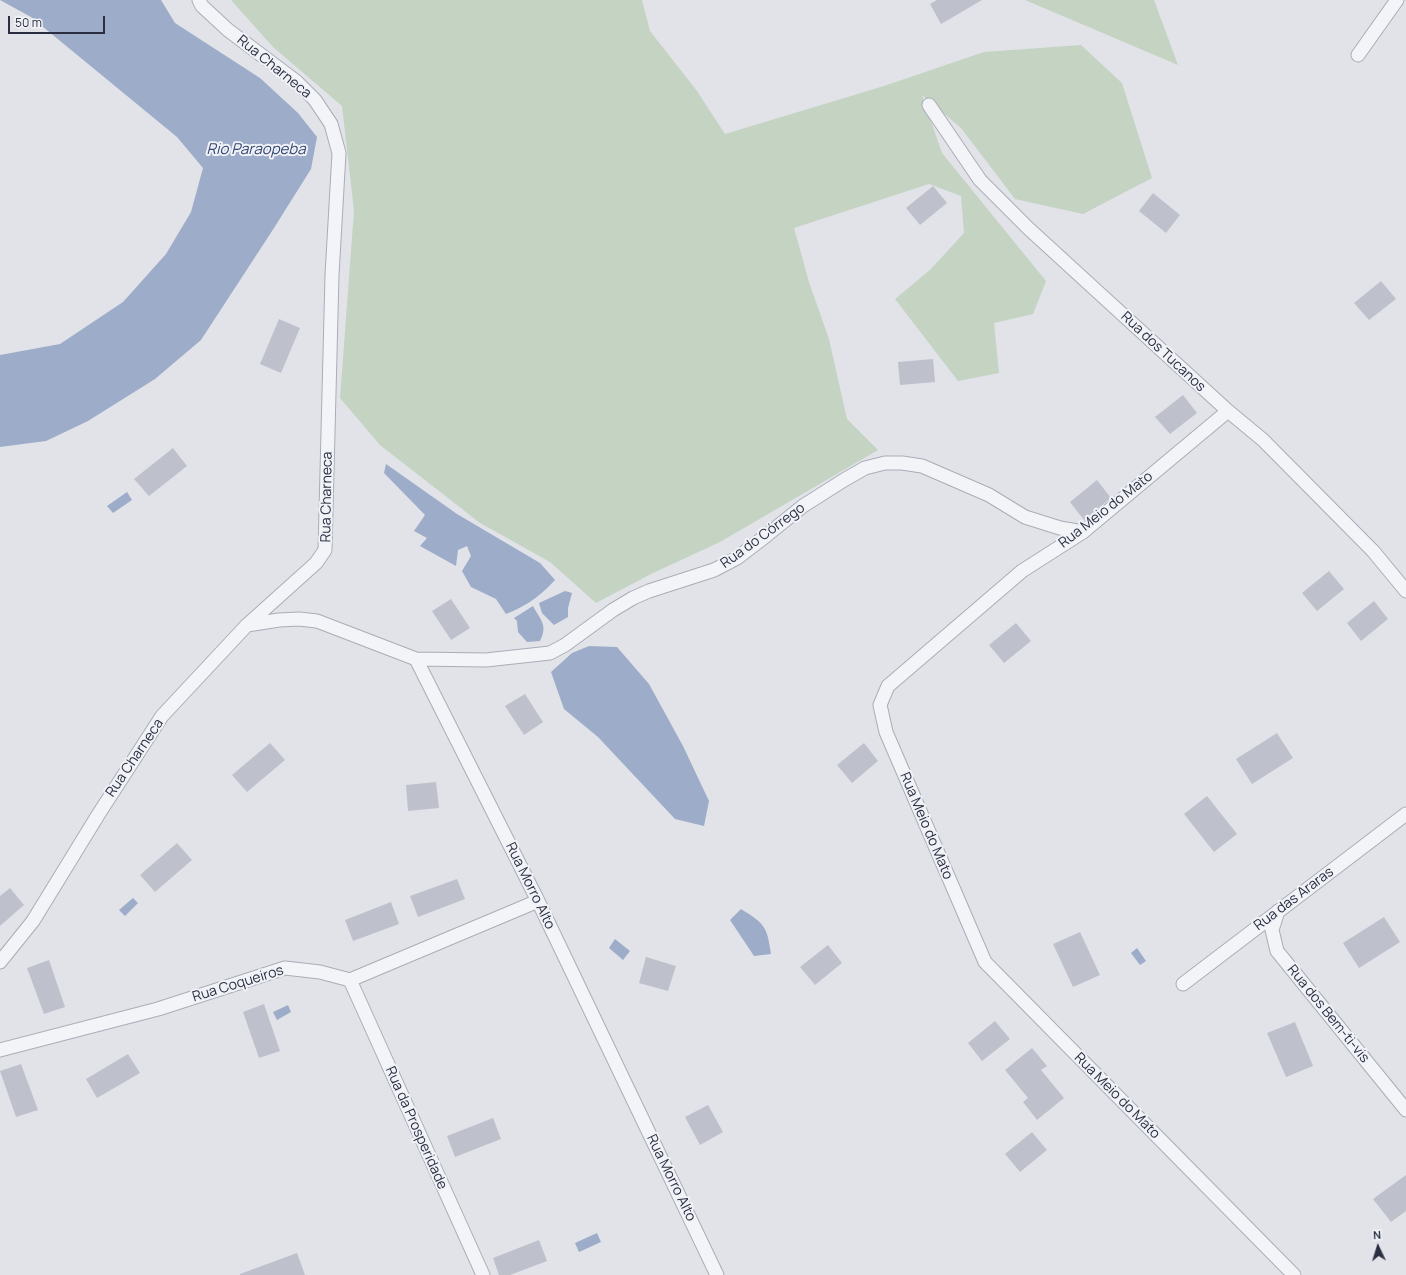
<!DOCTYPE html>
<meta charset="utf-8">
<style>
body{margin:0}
#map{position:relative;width:1406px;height:1275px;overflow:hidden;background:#e1e3e9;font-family:Manrope,sans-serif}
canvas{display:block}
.north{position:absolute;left:1358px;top:1227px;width:40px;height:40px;-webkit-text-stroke:3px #f0f2f7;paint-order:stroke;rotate:356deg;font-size:11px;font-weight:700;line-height:16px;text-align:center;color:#292f40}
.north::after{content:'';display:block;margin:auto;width:14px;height:18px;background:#292f40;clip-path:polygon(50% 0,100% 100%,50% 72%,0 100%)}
.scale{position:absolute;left:8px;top:16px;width:97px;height:18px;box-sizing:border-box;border:2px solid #292f40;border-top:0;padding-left:5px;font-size:12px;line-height:14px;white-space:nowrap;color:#292f40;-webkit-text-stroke:3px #f0f2f7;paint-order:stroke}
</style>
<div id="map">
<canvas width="1406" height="1275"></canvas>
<div class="north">N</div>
<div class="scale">50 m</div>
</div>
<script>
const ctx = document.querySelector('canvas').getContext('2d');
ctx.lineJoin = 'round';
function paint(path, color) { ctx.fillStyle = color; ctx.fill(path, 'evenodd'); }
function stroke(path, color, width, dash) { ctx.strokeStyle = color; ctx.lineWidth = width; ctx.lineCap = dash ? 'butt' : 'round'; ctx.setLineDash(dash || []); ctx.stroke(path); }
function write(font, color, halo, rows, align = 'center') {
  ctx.font = font + ' Manrope,sans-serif'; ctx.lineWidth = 4; ctx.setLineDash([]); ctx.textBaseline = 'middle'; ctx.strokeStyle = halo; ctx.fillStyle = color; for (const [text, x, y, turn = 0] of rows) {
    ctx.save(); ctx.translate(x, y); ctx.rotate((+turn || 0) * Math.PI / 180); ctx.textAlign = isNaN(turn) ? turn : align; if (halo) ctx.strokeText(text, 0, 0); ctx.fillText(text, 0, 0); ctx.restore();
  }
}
const green = new Path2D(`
 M231 0H642L650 31 697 91 725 134 884 86 984 52 1081 45 1122 83 1152 178 1083 214 1015 199 961 128 922 95 942 153 1046 281 1033 314 994 323 999 373 958 381 895 299 931 269 964 233 961 196 929 184 794 228 809 282 829 339 847 419 878 450 720 542 653 573 596 603 550 562 480 523 380 445 340 398 354 211 342 106 273 47Z
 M1025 0H1154L1178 65Z`);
const water = new Path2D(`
 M0 0H161L175 23 260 78 298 113 317 137 311 169 274 228 201 340 155 379 88 421 46 441 0 447V355L60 344 123 302 166 254 191 212 203 168 177 137 31 17Z
 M386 464 457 514 540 563 555 580C539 597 528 605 506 614L496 599 471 587 462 571 471 556 467 546 458 550 456 566 420 546 427 538 414 531 425 515 384 473Z
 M127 492 132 500 113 513 107 506Z
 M565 591 572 593 568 608V617L554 625 542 613 539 603Z
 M533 606C541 621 548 625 540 641L527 642 518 632 517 621 514 618Z
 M589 646 617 647 649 684 683 746 709 801 704 826 675 819 598 737 564 709 551 672 572 653Z
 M133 898 138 903 125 916 119 910Z
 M741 909C765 924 767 926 771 954L754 956 730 920Z
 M615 939 630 951 623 960 609 948Z
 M1137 948 1146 961 1140 965 1131 953Z
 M288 1005 291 1012 277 1020 273 1012Z
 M597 1233 601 1242 579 1252 575 1243Z`);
const building = new Path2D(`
 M937 0H982L941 24 930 4Z
 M933 186 947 203 920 225 906 208Z
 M1153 193 1180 215 1166 233 1139 211Z
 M1381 281 1396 299 1369 320 1354 303Z
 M279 319 300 328 281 373 260 364Z
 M933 359 935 382 900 385 898 362Z
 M1183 395 1197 413 1170 434 1155 417Z
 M173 448 187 466 149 496 134 479Z
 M1097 480 1111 498 1084 520 1070 502Z
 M1329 571 1344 589 1317 611 1302 593Z
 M451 599 470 628 451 640 432 611Z
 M1374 601 1388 619 1361 641 1347 623Z
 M1016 623 1031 641 1004 663 989 645Z
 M525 694 543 722 524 735 505 706Z
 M1277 733 1293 758 1252 784 1236 759Z
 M270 743 285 760 247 792 232 775Z
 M864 743 878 761 852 783 837 765Z
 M436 782 439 808 408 811 406 785Z
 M1207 796 1237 834 1214 852 1184 814Z
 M177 843 192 860 155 892 140 875Z
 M457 879 465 899 418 917 410 896Z
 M10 888 24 905 0 926V896Z
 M391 902 399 924 353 941 345 920Z
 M1384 917 1400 942 1359 968 1343 943Z
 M1080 932 1100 975 1073 987 1053 944Z
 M828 945 842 963 815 985 800 967Z
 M646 957 676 966 668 991 639 983Z
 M49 960 65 1007 44 1014 27 968Z
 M264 1004 280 1051 259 1058 243 1012Z
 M995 1021 1010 1039 982 1061 968 1043Z
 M1295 1022 1313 1066 1286 1077 1267 1033Z
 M1032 1048 1047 1066 1041 1070 1064 1098 1037 1120 1023 1102 1028 1098 1005 1070Z
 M128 1054 140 1073 97 1098 86 1079Z
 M21 1064 38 1110 16 1117 0 1071Z
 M708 1105 723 1132 700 1145 685 1117Z
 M493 1118 501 1139 455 1157 447 1136Z
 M1032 1132 1047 1150 1020 1172 1005 1154Z
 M1406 1175V1211L1391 1222 1373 1199Z
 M539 1240 547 1261 510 1275H499L493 1258Z
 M297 1253 305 1275H240V1274Z`);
const street = new Path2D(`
 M1358 55 1397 0
 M929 105 980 180 1028 228 1228 411 1263 440 1373 551 1406 591
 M1228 411 1083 532 1022 571 888 686 880 705 886 732 985 962 1294 1275
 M247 625 279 620 299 619 317 621 416 659 538 901 717 1275
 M416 659 486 660 550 653 565 645 613 610 633 598 649 591 714 570 737 558 767 535 803 506 844 480 865 468 885 463H902L922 466 989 495 1025 517 1060 528 1083 532
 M1278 911 1272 930 1277 951 1406 1110
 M0 962 33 921 98 815 162 716 247 625 316 563 325 550 332 275 339 153 331 124 315 100 297 82 228 30 202 6 199 0
 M350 980 483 1275
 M1183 984 1406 814
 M0 1050 158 1009 285 968 320 972 350 980 538 901`);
const streetNames = [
 ["Rua Charneca",274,67,39],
 ["Rua dos Tucanos",1163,352,43],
 ["Rua Charneca",327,497,-89],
 ["Rua Meio do Mato",1106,510,-38],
 ["Rua do Córrego",763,536,-36],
 ["Rua Charneca",135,758,-56],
 ["Rua Meio do Mato",926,826,67],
 ["Rua Morro Alto",530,886,64],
 ["Rua das Araras",1294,899,-37],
 ["Rua Coqueiros",238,984,-17],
 ["Rua dos Bem-ti-vis",1328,1014,51],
 ["Rua Meio do Mato",1117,1096,45],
 ["Rua da Prosperidade",416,1128,66],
 ["Rua Morro Alto",671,1178,64]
];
const waterNames = [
 ["Rio Paraopeba",256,150]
];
paint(green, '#c4d3c2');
paint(water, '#9dacc8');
paint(building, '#bec1cc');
stroke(street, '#aaadb6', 15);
stroke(street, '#f3f4f7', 13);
write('14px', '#292f40', '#f0f2f7', streetNames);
write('italic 15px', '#354873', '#f0f2f7', waterNames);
</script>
